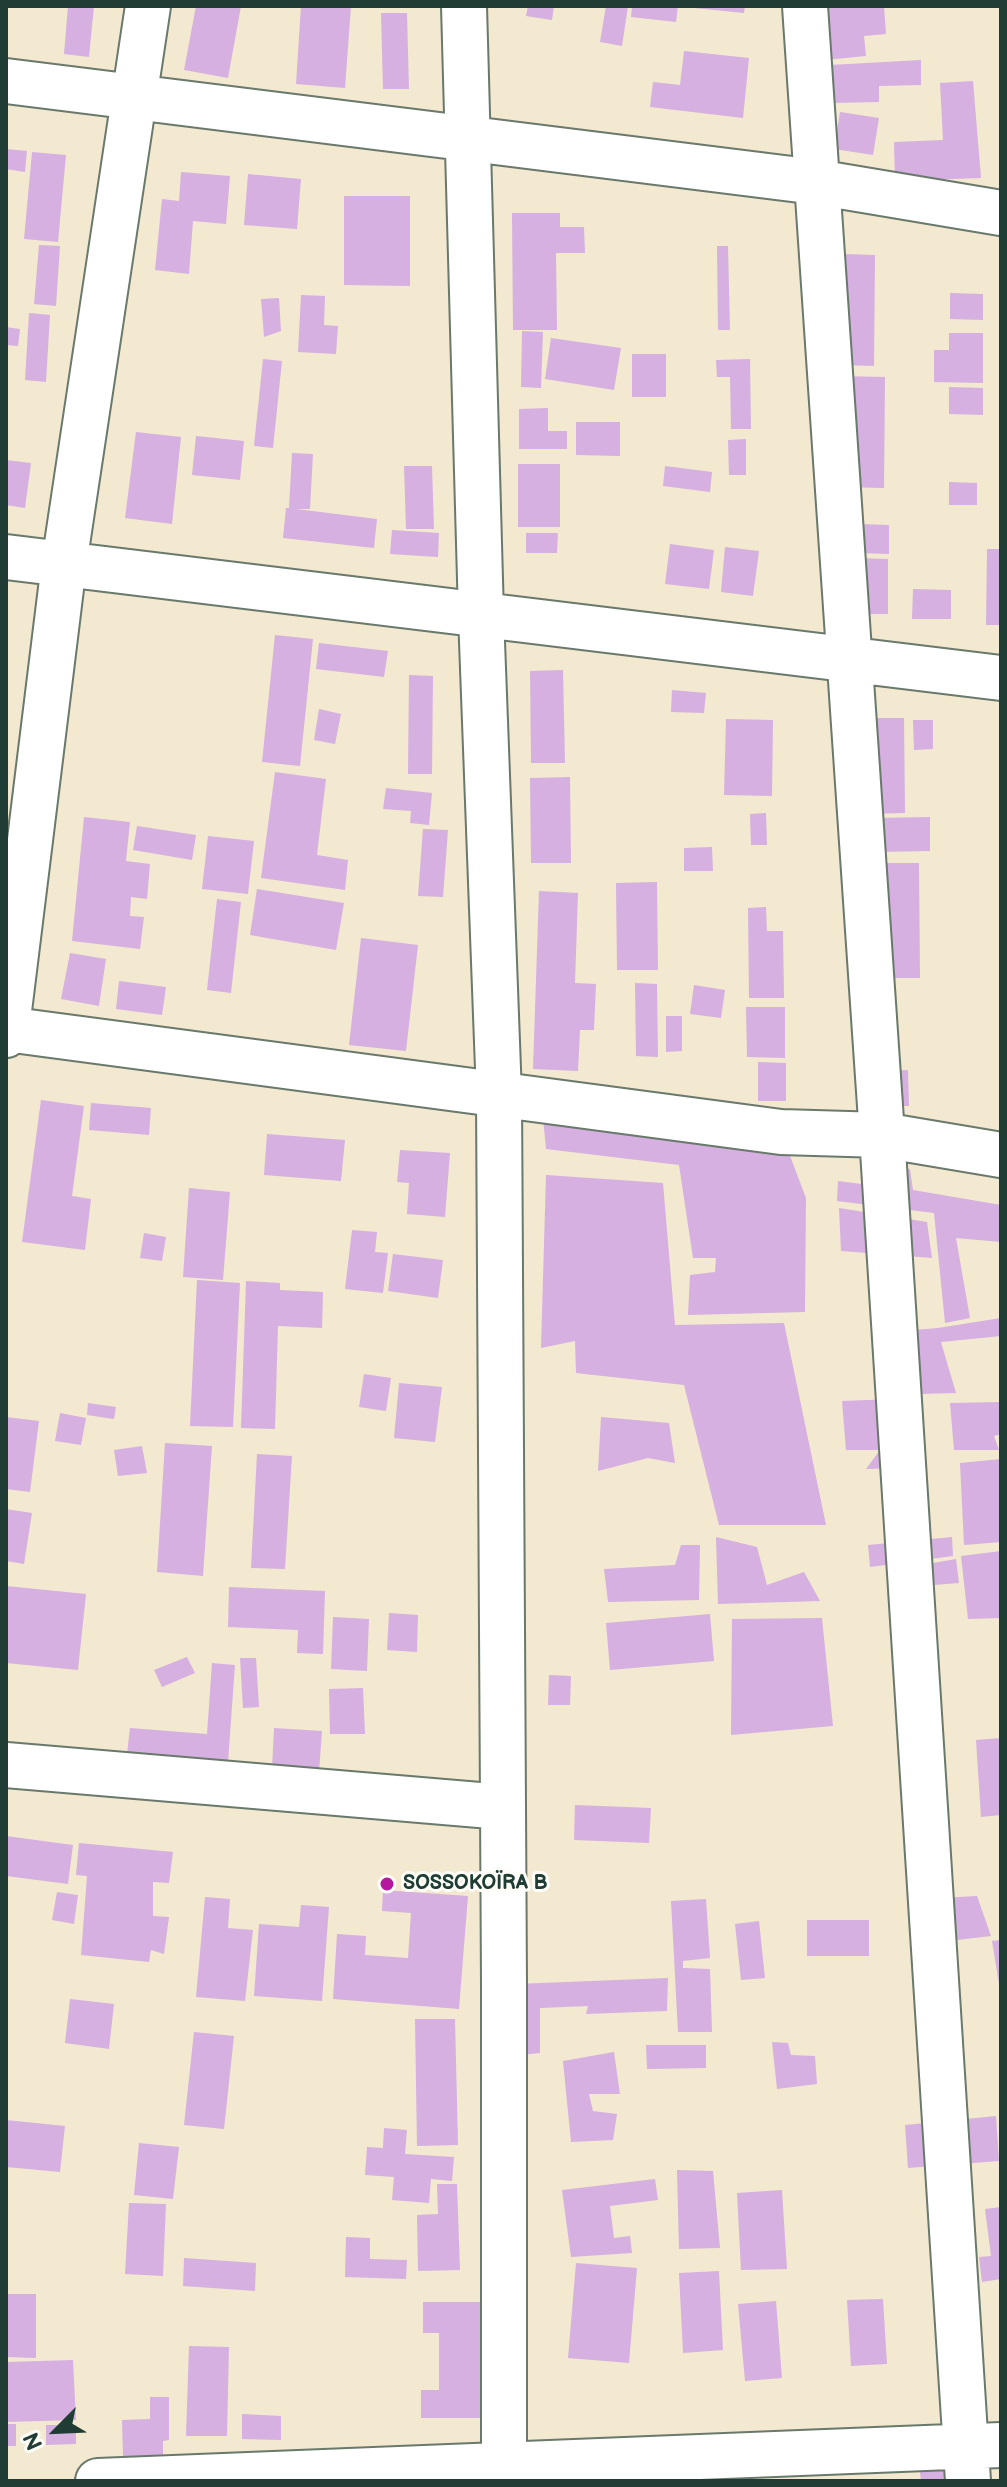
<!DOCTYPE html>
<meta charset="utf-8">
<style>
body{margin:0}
#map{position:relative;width:1007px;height:2487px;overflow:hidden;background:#f3e8d0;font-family:"Balsamiq Sans",sans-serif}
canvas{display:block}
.frame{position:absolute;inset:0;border:8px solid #1f3d34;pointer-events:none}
.north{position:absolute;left:16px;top:2391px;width:80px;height:80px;-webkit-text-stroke:6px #fdfcf7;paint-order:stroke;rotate:246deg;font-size:22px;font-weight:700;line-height:32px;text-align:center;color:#1f3d34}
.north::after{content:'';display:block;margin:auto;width:28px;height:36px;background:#1f3d34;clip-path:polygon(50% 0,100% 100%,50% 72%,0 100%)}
</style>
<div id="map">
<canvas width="1007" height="2487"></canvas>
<div class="frame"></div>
<div class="north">N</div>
</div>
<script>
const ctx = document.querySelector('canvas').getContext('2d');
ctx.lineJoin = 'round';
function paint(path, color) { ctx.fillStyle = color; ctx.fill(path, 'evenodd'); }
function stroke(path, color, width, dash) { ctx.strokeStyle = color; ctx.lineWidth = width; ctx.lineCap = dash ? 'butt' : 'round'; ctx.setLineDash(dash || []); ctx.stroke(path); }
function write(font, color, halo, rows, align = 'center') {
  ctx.font = font + ' "Balsamiq Sans",sans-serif'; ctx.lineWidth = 6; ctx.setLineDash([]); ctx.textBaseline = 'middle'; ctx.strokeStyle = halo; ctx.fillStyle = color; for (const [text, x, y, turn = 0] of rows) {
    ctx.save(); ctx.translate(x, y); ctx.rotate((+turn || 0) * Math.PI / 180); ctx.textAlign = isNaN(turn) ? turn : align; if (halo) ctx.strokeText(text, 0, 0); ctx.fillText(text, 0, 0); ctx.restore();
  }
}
const building = new Path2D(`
 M68 6H94L89 57 64 54Z
 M196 6H241L228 78 184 70Z
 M301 6H351L345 88 296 84Z
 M528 6H554L552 20 526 16Z
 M606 6H628L622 46 600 42Z
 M632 6H678L676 22 631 17Z
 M694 6H745L744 13 694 8Z
 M819 6H884L886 34 864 36 866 56 825 60Z
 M381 13H407L409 89H383Z
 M684 51 749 58 743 118 650 107 653 82 680 85Z
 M921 60V85L879 86V102L831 103 830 65Z
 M973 81 981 178 895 181 894 142 943 140 940 83Z
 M840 112 879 118 873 155 834 149Z
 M6 149 27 151 25 172 6 169Z
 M32 152 66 155 58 242 24 239Z
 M181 172 230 176 226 224 193 221 189 274 155 270 162 199 179 201Z
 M248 174 301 179 297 229 244 225Z
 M344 196H410V286L344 285Z
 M512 213H560V227H584L585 253H556L557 330H513Z
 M39 245 60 246 56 306 34 304Z
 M717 246H728L730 330H718Z
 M843 254 875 255 874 366 842 365Z
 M950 293 983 294V320L950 319Z
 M301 295 325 296 324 325 338 326 336 354 298 352Z
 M279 298 281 331 264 337 261 299Z
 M29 313 50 315 46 382 25 380Z
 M6 327 20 329 18 346 6 345Z
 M522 331 543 332 541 388 521 387Z
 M949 333H983V383L934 382V350H949Z
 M551 338 621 348 614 390 545 379Z
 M632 354H666V397H632Z
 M263 359 282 361 273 448 254 446Z
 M750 359 751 429H731L730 377H717L716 360Z
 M839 376 885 377 884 488 838 487Z
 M949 387 983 388V415L949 414Z
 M548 408V431H567V449H519V409Z
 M576 422H620V456L576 455Z
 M136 432 181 437 172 524 125 518Z
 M196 436 244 441 240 480 192 475Z
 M746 439V475H729L728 440Z
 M292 453 313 454 310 509H296L377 519 374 548 283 538 286 508H289Z
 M6 460 31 463 25 508 6 505Z
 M518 464H560V527H518Z
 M404 466H432L434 529H406Z
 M665 466 712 472 710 492 663 486Z
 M949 482 977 483V505H949Z
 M857 524 889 525V554L857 553Z
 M392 530 439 533 438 557 390 554Z
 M526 533H558L557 553H526Z
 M670 544 714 550 709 589 665 584Z
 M725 547 759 551 753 596 721 592Z
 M987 549H1001V625H986Z
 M857 558 888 559V614H856Z
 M913 589 951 590V619H912Z
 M275 635 313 639 300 766 262 762Z
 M319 643 388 651 384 677 316 669Z
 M563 670 565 763H531L530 671Z
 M409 675 433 676 432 774H408Z
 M672 690 706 693 704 713 671 712Z
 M319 709 341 714 335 744 314 740Z
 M870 718H904L905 813 871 814Z
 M726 719 773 720 772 796 724 795Z
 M913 720H933V749L914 750Z
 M275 772 326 779 317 855 348 860 345 890 261 878Z
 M570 777 571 863H531L530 778Z
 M386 788 432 793 429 825 410 823 411 811 383 809Z
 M766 813 767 845H751L750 814Z
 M84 817 130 822 126 861 150 864 147 899 131 897 130 916 144 917 140 949 72 941Z
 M930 817V851L875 852 874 818Z
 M137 826 196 835 192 860 133 850Z
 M423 829 448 830 443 897 418 896Z
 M208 836 254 841 248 894 202 889Z
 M712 847 713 871H684V848Z
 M883 863H919L920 978H884Z
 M657 882 658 970H617L616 883Z
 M257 889 344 903 336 950 250 935Z
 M539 891 578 893 575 983 596 984 594 1030H580L578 1071 533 1069Z
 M217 899 241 902 231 993 207 990Z
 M766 907 767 931H783L784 998H749L748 908Z
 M361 938 418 945 406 1051 349 1045Z
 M70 953 106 959 99 1006 61 999Z
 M119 981 166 987 162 1015 116 1009Z
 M635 983 657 984 658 1057 636 1056Z
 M694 985 725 990 721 1018 690 1014Z
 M746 1007H785V1058L747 1057Z
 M666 1016H682V1051L666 1052Z
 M758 1062 786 1063V1101H758Z
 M908 1070 909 1106H884L883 1071Z
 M41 1100 84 1106 72 1196 91 1199 85 1250 22 1242Z
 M91 1103 151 1108 149 1135 89 1130Z
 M543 1118 781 1132 806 1198 805 1312 688 1315 690 1275 715 1272 716 1258H693L679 1165 546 1149Z
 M267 1134 345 1140 341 1181 264 1175Z
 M400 1150 450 1153 445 1217 407 1214 409 1183 397 1182Z
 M884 1167 910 1169 913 1190 1001 1205V1242L956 1238 970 1318 945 1323 934 1213 837 1201 838 1181 877 1186Z
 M546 1175 663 1183 675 1325 784 1323 826 1525H719L684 1385 576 1373 575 1341 541 1348Z
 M189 1188 230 1192 223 1280 183 1277Z
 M839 1208 927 1222 932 1258 841 1251Z
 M352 1230 377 1232 375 1252 388 1253 383 1293 345 1289Z
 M144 1233 166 1237 162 1261 140 1258Z
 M393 1254 443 1260 438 1298 388 1291Z
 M197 1280 240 1283 233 1427 190 1426Z
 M246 1281 280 1283V1290L323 1292 322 1328 278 1326 275 1429 241 1428Z
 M1001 1318V1336L941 1342 956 1393 882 1395 877 1333 938 1328Z
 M364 1374 391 1378 386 1411 359 1407Z
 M399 1383 442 1387 435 1442 394 1438Z
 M894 1399 900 1468 866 1469 880 1450H846L842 1401Z
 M1001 1402V1434L994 1436 999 1450H954L950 1403Z
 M88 1403 116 1407 114 1419 87 1415Z
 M60 1413 86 1418 81 1445 55 1441Z
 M6 1417 39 1421 30 1492 6 1489Z
 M601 1417 669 1423 675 1463 648 1458 598 1471Z
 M165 1443 212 1446 203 1576 157 1572Z
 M142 1446 147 1473 118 1476 114 1450Z
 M257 1454 292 1456 285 1569 251 1568Z
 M1001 1459V1542L964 1545 960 1463Z
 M6 1509 32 1513 24 1564 6 1561Z
 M716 1537 757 1547 767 1585 804 1572 820 1601 718 1604Z
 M952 1537 953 1556 870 1567 868 1545Z
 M681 1545H700L699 1600 608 1602 604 1569 675 1565Z
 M1001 1551V1618L968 1619 961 1556Z
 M956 1559 959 1583 908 1587 904 1568Z
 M6 1586 86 1594 78 1670 6 1663Z
 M229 1587 325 1591 323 1654 297 1653 298 1630 228 1627Z
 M389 1613 418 1615 417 1652 387 1650Z
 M710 1614 714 1661 610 1670 606 1623Z
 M333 1617 369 1619 367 1671 331 1669Z
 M822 1618 833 1726 731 1735 732 1619Z
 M187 1657 195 1673 162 1687 154 1670Z
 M240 1658H256L259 1707 243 1708Z
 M212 1663 235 1665 228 1762 127 1754 130 1728 207 1734Z
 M549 1675 571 1676 570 1705H548Z
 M363 1688 365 1734H330L329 1689Z
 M274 1728 322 1731 319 1772 272 1769Z
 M1001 1738V1815L981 1817 976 1740Z
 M575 1805 651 1808 649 1843 574 1840Z
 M6 1836 73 1845 68 1884 6 1876Z
 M79 1843 173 1852 169 1883 153 1882V1916L169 1917 164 1954 151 1950 149 1962 81 1955 87 1876 76 1875Z
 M383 1890 468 1896 459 2009 333 1999 337 1934 366 1936 365 1955 408 1958 411 1913 382 1911Z
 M57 1892 78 1895 74 1924 52 1920Z
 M977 1896 991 1936 931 1943 923 1899Z
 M205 1897 230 1899 228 1928 253 1930 245 2001 196 1997Z
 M706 1899 710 1958 683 1961V1968L710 1969 712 2032H678L671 1901Z
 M301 1905 329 1907 322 2001 254 1996 259 1924 299 1927Z
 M807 1920H869V1956H807Z
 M759 1921 765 1978 741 1980 735 1924Z
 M1001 1940V1984H999L992 1941Z
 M668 1978 667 2011 586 2014 588 2006 540 2008V2053L521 2055 515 1984Z
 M70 1999 114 2004 109 2049 65 2043Z
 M415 2019H455L458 2145 417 2146Z
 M194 2032 234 2036 224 2129 184 2125Z
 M772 2042 788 2043 791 2055 815 2056 817 2084 777 2089Z
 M646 2045H706V2068L647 2069Z
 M614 2052 620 2094H589L593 2111 617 2114 613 2140 571 2142 563 2061Z
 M996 2116 999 2161 908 2168 905 2125Z
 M6 2120 65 2126 60 2172 6 2167Z
 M384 2128 407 2130 405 2154 454 2157 452 2181 431 2179 429 2203 392 2200 394 2177 365 2175 367 2147 383 2148Z
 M139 2143 179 2147 173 2199 134 2195Z
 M677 2170 713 2171 720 2248 679 2249Z
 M655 2179 658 2200 610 2206 614 2238 630 2236 632 2253 571 2257 562 2190Z
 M437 2184H457L460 2270 418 2271 417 2215 438 2214Z
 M782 2190 787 2269 741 2270 737 2193Z
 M129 2203 166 2204 163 2276 125 2274Z
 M1001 2207V2279L982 2282 979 2257 991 2256 985 2209Z
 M346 2237 370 2238V2259L407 2260 406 2279 345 2277Z
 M184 2258 256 2263 255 2291 183 2286Z
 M576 2263 637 2268 629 2363 568 2358Z
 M719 2271 723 2350 683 2353 679 2273Z
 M6 2294H36V2358L6 2357Z
 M883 2299 887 2364 851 2366 847 2300Z
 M776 2301 782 2378 745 2381 738 2304Z
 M423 2302H485V2418H421V2390H439V2333H423Z
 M189 2346 229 2347 227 2436H186Z
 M73 2360 76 2420 6 2422V2362Z
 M150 2397H169V2440L163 2441V2456H123L122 2420 150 2419Z
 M242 2414 281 2416V2440L242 2439Z
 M6 2424H16V2446H6Z
 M46 2425H76V2444L46 2445Z
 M978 2468V2481H921L920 2472Z`);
const street = new Path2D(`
 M464 6 481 615 499 1095 504 1984V2481
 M805 6 882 1135 968 2481
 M6 81 816 182 1001 213
 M6 557 1001 678
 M6 1029 781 1132 882 1135 1001 1155
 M6 1035 64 564 148 6
 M6 1765 503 1807
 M98 2481 1001 2445`);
const markers = [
 [387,1884,8,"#b5179e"]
];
const poiNames = [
 ["SOSSOKOÏRA B",403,1884]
];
paint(building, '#d5b0e0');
stroke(street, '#69796b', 48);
stroke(street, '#fff', 44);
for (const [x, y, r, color] of markers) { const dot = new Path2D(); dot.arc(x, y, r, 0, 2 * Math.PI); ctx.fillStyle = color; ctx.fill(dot); stroke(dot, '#fdfcf7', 3); }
write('bold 20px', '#1f3d34', '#fdfcf7', poiNames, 'left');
</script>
